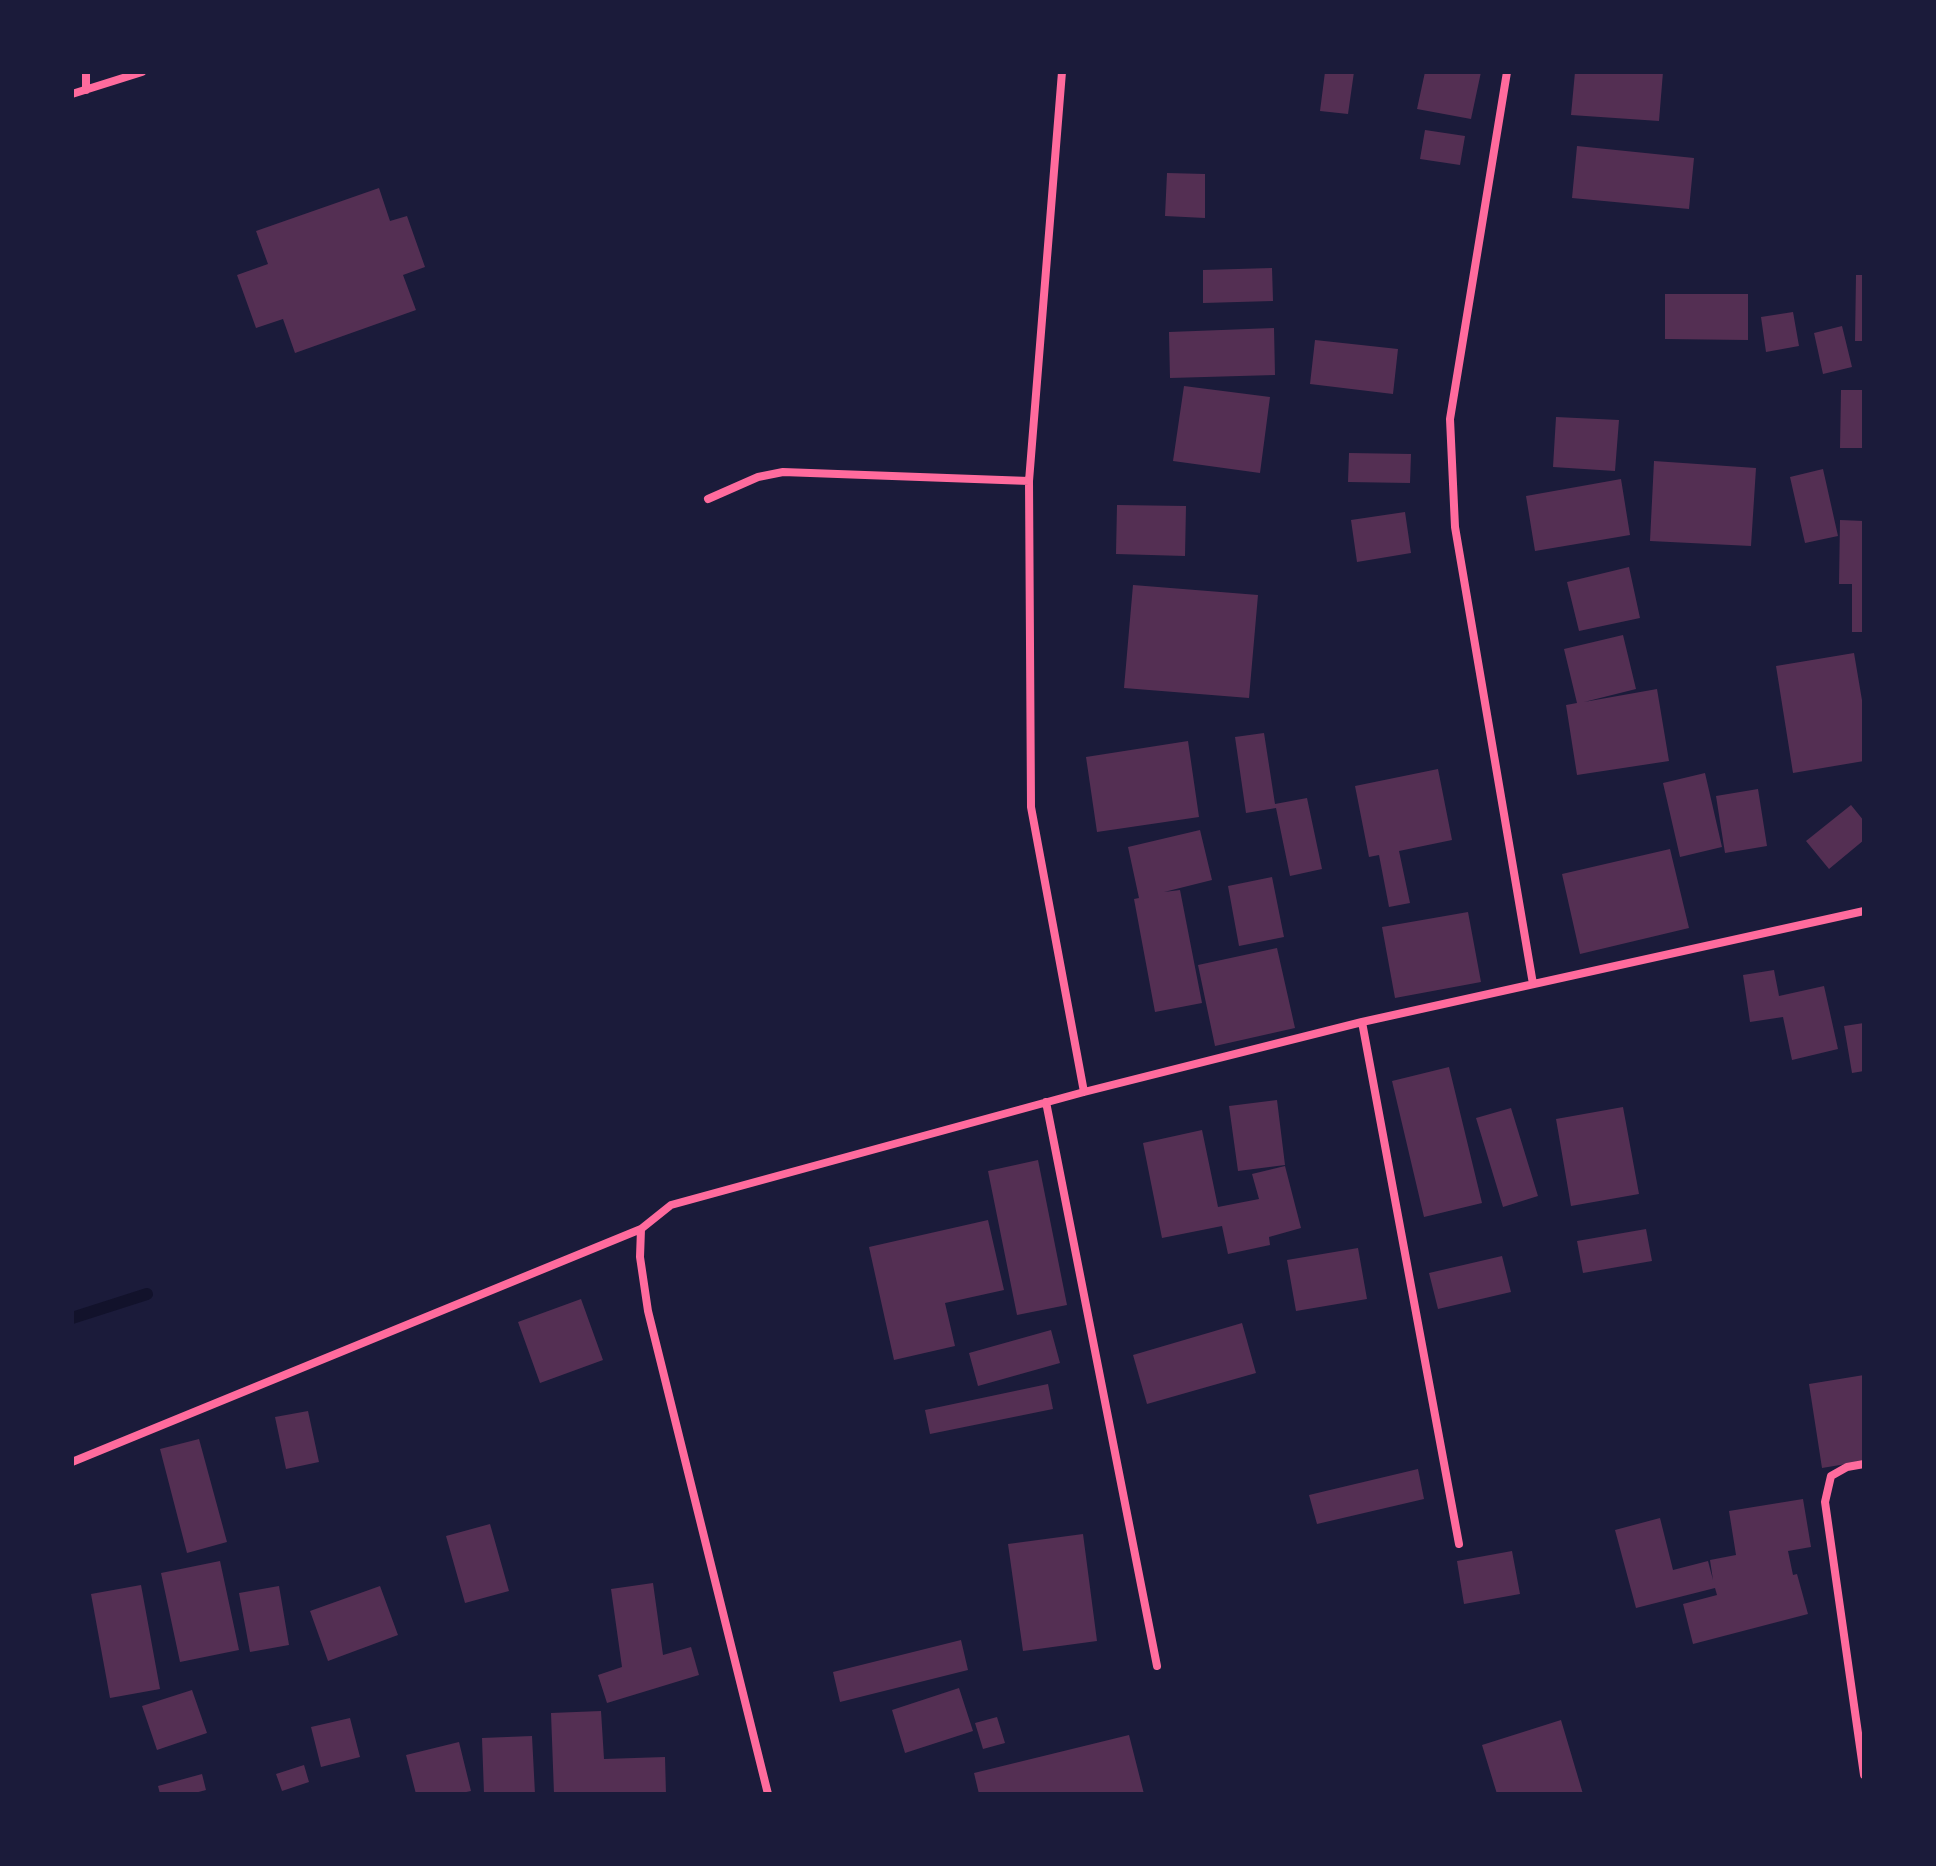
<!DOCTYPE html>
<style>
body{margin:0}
#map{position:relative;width:1936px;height:1866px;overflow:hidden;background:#1b1b3a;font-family:Poppins,sans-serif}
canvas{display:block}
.frame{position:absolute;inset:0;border:74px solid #1b1b3a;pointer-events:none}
</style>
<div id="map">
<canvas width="1936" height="1866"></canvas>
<div class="frame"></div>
</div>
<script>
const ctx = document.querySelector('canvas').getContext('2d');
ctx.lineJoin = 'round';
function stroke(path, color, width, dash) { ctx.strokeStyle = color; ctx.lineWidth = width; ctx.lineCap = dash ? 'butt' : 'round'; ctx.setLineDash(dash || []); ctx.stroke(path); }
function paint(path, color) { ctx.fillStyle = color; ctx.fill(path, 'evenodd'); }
const stream = new Path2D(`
 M72 1318 147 1294`);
const building = new Path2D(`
 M1325 72H1354L1348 114 1320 111Z
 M1425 72H1481L1471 119 1417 109Z
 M1575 72H1663L1659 121 1571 115Z
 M1425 130 1465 136 1460 165 1420 159Z
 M1577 146 1694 158 1689 209 1572 198Z
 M1167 173 1205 174V218L1165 216Z
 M379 188 390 221 407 216 425 267 403 275 416 310 295 353 283 319 256 328 237 275 268 264 256 231Z
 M1272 268 1273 301 1203 303V270Z
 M1856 275H1864V341H1855Z
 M1665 294H1748V340L1665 339Z
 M1793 312 1799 346 1766 352 1761 317Z
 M1842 326 1852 367 1823 374 1814 333Z
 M1274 328 1275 375 1170 378 1169 332Z
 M1315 340 1398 349 1393 394 1310 384Z
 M1184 386 1270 397 1260 473 1173 461Z
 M1841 390H1864V448H1840Z
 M1556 417 1619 420 1615 471 1553 467Z
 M1349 453 1411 454 1410 483 1348 482Z
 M1654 461 1756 468 1751 546 1650 541Z
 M1823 469 1838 536 1805 543 1790 477Z
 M1621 479 1630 535 1535 551 1526 496Z
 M1117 505 1186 506 1185 556 1116 554Z
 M1405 512 1411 553 1357 562 1351 520Z
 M1840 520 1864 521V632H1852V584H1839Z
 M1629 567 1640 618 1579 631 1567 582Z
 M1133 585 1258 595 1249 698 1124 688Z
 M1623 635 1636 689 1584 702 1657 689 1669 761 1577 775 1566 705 1577 703 1564 649Z
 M1854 653 1864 712V761L1793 773 1776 666Z
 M1264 733 1275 804 1307 798 1322 869 1290 876 1276 808 1246 813 1235 737Z
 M1188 741 1199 817 1097 832 1086 757Z
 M1438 769 1452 840 1399 851 1410 903 1389 907 1379 855 1369 857 1355 786Z
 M1705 773 1722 847 1680 857 1663 783Z
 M1758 789 1767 846 1725 853 1716 796Z
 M1851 805 1864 821V840L1829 869 1806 841Z
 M1200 830 1212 880 1164 892 1180 890 1202 1003 1155 1012 1134 899 1139 898 1128 847Z
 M1670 849 1689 928 1580 954 1562 874Z
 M1272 877 1284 937 1239 946 1228 886Z
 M1468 912 1481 982 1395 998 1382 927Z
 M1277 948 1295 1028 1215 1046 1198 965Z
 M1774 970 1779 996 1824 986 1838 1049 1792 1060 1783 1017 1750 1022 1743 975Z
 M1864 1023V1071L1852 1073 1844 1026Z
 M1449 1067 1482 1203 1424 1217 1392 1081Z
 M1277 1100 1285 1165 1238 1171 1229 1106Z
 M1623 1107 1639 1194 1571 1206 1556 1119Z
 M1511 1108 1538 1196 1503 1207 1476 1118Z
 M1202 1130 1218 1207 1259 1199 1252 1174 1285 1166 1301 1228 1269 1237 1270 1245 1228 1254 1222 1226 1162 1238 1143 1143Z
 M1038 1160 1067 1305 1017 1315 988 1171Z
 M988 1220 1004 1290 945 1303 955 1346 894 1360 869 1247Z
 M1646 1229 1652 1261 1583 1273 1577 1241Z
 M1358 1248 1367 1299 1296 1311 1287 1260Z
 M1502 1256 1511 1292 1438 1309 1429 1273Z
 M581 1299 603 1360 540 1383 518 1322Z
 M1242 1323 1256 1373 1147 1404 1133 1355Z
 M1051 1330 1060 1363 978 1386 969 1353Z
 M1864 1375V1461L1822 1468 1809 1384Z
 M1048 1384 1053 1409 930 1434 925 1410Z
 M308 1411 319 1462 286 1469 275 1417Z
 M199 1439 227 1542 187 1553 160 1449Z
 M1418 1469 1424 1499 1317 1524 1309 1495Z
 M1803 1499 1811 1547 1788 1551 1793 1575 1797 1574 1808 1614 1693 1644 1683 1604 1717 1595 1715 1588 1636 1608 1615 1530 1660 1518 1673 1570 1708 1561 1713 1580 1710 1560 1736 1555 1729 1511Z
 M490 1524 509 1591 465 1603 446 1536Z
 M1083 1534 1097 1641 1023 1651 1008 1544Z
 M1512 1551 1520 1594 1464 1604 1457 1561Z
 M220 1561 239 1650 180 1662 161 1573Z
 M653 1583 663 1655 691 1647 699 1675 607 1703 598 1675 622 1667 611 1589Z
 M141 1585 160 1689 110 1698 91 1594Z
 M279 1586 289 1645 250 1652 239 1593Z
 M380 1586 398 1635 328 1661 310 1611Z
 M961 1640 968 1670 840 1702 833 1672Z
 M959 1688 973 1731 905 1753 892 1710Z
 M192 1690 207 1733 157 1750 142 1706Z
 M601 1711 604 1759 665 1757 666 1794H554L551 1713Z
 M997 1717 1005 1743 983 1749 975 1723Z
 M350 1718 360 1757 321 1767 311 1727Z
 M1561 1720 1583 1794H1497L1482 1745Z
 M1129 1735 1144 1794H979L974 1773Z
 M532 1736 535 1794H484L482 1738Z
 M459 1742 471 1791 457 1794H416L406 1755Z
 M304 1765 309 1782 282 1791 276 1774Z
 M202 1774 206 1790 191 1794H160L158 1786Z`);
const minor = new Path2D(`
 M1062 72 1029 481 1031 807 1084 1092
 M1507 72 1450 419 1455 527 1533 984
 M86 90V72
 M72 94 142 72
 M708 499 758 477 783 472 1029 481
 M1362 1022 1459 1544
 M1046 1102 1157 1666
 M641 1229 640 1257 648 1311 768 1794
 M72 1462 641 1229 671 1205 1084 1092 1362 1022 1864 911
 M1864 1464 1847 1467 1831 1476 1825 1502 1864 1775`);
stroke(stream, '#12122b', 12);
paint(building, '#542f53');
stroke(minor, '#ff6b9d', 8);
</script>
